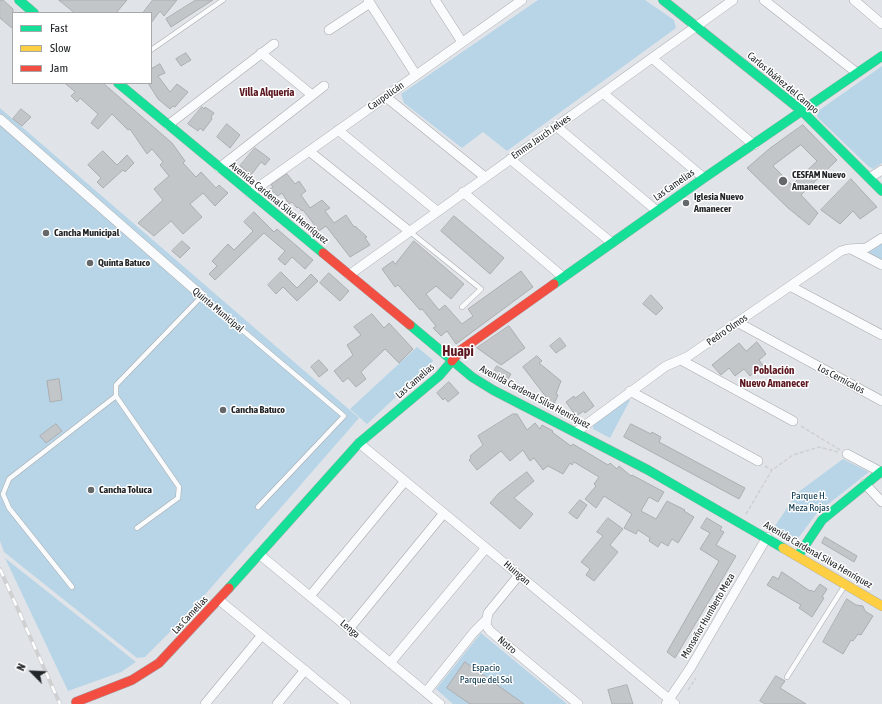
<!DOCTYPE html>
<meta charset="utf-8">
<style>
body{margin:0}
#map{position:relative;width:882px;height:704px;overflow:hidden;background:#e0e4e8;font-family:"Asap Condensed",sans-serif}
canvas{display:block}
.legend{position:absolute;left:12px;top:12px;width:140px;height:72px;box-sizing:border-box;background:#fff;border:1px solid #a7a8a9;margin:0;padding:5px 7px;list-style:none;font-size:12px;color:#232628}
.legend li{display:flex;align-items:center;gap:8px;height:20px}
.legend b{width:20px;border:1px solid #a7a8a9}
.north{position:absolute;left:12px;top:652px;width:40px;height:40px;-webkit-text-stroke:3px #fff;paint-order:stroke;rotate:294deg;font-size:11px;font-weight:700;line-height:16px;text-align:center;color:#232628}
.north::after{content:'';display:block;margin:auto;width:14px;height:18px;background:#232628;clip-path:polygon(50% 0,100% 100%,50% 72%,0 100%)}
</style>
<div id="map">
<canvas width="882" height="704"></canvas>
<ul class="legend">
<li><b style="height:5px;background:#16e098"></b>Fast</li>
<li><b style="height:5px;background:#ffcf43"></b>Slow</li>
<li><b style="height:5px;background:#f24e42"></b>Jam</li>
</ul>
<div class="north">N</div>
</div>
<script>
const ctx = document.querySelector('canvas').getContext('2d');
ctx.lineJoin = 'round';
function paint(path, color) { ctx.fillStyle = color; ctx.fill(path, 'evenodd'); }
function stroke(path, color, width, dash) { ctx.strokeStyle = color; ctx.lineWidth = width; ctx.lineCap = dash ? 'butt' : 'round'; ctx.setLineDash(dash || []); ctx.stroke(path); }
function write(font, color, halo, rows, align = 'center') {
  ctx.font = font + ' "Asap Condensed",sans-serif'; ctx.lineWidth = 3; ctx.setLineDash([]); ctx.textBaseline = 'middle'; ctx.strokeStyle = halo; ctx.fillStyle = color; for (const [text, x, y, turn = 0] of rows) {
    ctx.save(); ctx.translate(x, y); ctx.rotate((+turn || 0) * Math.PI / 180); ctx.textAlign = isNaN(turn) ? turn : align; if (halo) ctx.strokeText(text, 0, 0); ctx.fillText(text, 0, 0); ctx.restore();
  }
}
const green = new Path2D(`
 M538 0H645L674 20 676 28 507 151 483 132 462 148 404 103 401 94Z
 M882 66V163L873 169 868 166 817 117 818 111Z
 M0 108 359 418 189 613 145 657 137 658 4 552 0 541Z
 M882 244V260L868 253Z
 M417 347 433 360 432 363 367 424 350 409Z
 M628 399 630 400 610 438 593 429V425Z
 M843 459 869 472 817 513 799 537 792 540 773 529 797 493Z
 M5 558 136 662 121 672 68 691Z
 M481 633 567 704H453L436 689Z`);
const building = new Path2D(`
 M0 0H3L13 9V29L0 18Z
 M59 0H127L116 13H75Z
 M153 0H177L164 16 160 11 151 23V13H143Z
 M196 0H213L171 27 166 19Z
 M186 53 191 60 181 66 176 59Z
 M160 64 165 73 158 76 170 92 177 84 188 92 175 107 173 106 170 109 158 99 148 83H151V66L152 68Z
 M65 83H103L172 143 185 161 183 163 196 177 201 172 216 188 219 185 228 193 215 206 203 193 190 204 202 217 183 234 171 221 154 236 138 223 163 200 154 189 169 176 160 165 163 162 152 149 147 154 130 129 128 130 112 114 98 129 91 123 98 114 80 98 77 102 71 96 75 92Z
 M202 107 204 109 205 107 214 113 211 117 212 119 203 131 200 128 198 131 188 124Z
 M21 109 31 117 22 126 13 119Z
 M227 124 240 135 230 148 217 137Z
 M803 125 837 160 801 195 818 213 809 225 788 208 747 168 769 149ZM801 145 817 161 792 185 773 166Z
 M255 148 270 159 265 165 261 162 251 175 240 166Z
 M103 151 117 165 127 155 134 163 125 172 123 170 103 188 97 182 101 178 88 165Z
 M287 174 295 184 299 181 306 191 301 195 310 208 322 200 330 208 325 211 334 223 346 215 354 227 355 226 367 237 365 238 370 245 350 257 326 226 319 231 303 210 302 211 298 207 297 208 292 202 289 204 282 193 278 196 270 189 273 187 271 185Z
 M851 179 877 207 860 219 853 211 840 224 821 210Z
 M254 212 274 232 277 229 313 260 305 269 292 257 285 265 278 259 285 251 264 233 215 280 209 274 217 266 212 261 228 244 234 250 253 231 244 222Z
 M454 216 504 258 490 274 441 231Z
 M182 241 190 248 180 258 172 251Z
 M414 241 464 284 451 299 436 286 426 294 439 310 445 305 462 324 473 316 468 309 521 271 533 287 456 344 447 331 441 336 433 328 436 326 422 309 420 310 398 285 395 287 382 269 393 261 395 264Z
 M281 272 297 288 311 274 318 281 297 301 283 287 276 294 268 285Z
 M329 273 349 291 340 301 320 283Z
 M651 295 663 308 656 315 643 304Z
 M372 314 384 328 389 323 413 349 399 363 385 349 361 372 366 379 356 387 348 378 343 382 334 371 353 355 347 345 361 335 354 327Z
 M509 326 525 348 501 365 477 348Z
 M560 338 566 346 556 353 550 346Z
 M757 342 766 354 759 360 763 365 750 376 744 369 735 376 729 368 721 375 712 365 739 343 746 351Z
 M537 356 542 361 539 363 561 381 556 394 558 395 553 406 523 367Z
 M319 360 328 370 319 377 311 367Z
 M497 366 511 374 506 382 492 375Z
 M59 379 62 400 50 402 47 381Z
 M449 382 459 393 448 402 445 398 443 400 437 393Z
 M584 392 594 406 585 413 584 411 576 416 566 402 574 396 575 398Z
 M513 414H517L527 430 535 423 540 429 542 425 553 431 552 432 571 446 573 444 608 465 610 463 617 469 619 466 631 476 632 475 664 492 658 502 649 497 641 511 656 519 667 501 685 510 684 511 694 517 678 543 672 539 668 546 661 542 658 547 649 541 650 538 638 530 636 534 624 528 632 514 604 496 596 508 585 499 596 486 594 484 599 477 574 462 572 465 570 463 563 474 548 466 543 470 534 458 530 461 523 450 510 461 501 451 477 470 469 460 471 458 470 456 483 445 478 436Z
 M56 424 62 431 46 443 40 436Z
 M631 424 651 434 652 432 661 437 659 442 745 488 739 499 624 437Z
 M527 472 534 481 514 498 533 514 520 529 490 503 499 493Z
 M580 500 587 505 577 519 569 513Z
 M608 518 623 529 610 545 618 552 594 581 586 575 590 569 581 562 603 536 597 532Z
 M707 518 722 527 720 530 724 532 716 545 736 556 675 658 667 652 719 561 700 549 710 533 701 528Z
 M825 537 857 556 854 562 822 543Z
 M782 572 810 591 811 590 814 592 820 584 827 589 822 597 824 598 812 617 799 608 801 605 767 585 773 576 778 579Z
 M847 599 856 605 863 606 865 611 873 616 861 635 858 634 853 641 851 640 843 654 823 642Z
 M465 662 524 704H470L447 688Z
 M776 676 785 681 780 688 806 704H765L760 701Z
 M627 685 633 704H612L608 690Z`);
const path = new Path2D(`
 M801 426 840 450
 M765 466 772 470
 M746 514 772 470 793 455 819 447 838 452
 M688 690 696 678`);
const lane = new Path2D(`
 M151 50 223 0
 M409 231 481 289 462 307
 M137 528 178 498 179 487 116 396V385L202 296 344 416 258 507
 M72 587 9 508 3 494 9 479 116 396
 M787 677 845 585`);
const street = new Path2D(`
 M368 0 416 75
 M435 0 462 42
 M764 0 857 73
 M854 0 882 24
 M329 30 370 3
 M261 53 312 95
 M652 58 754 145
 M603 93 704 178
 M386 97 485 177
 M0 119 202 296
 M168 125 274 44
 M556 126 657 211
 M338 130 437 211
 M309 151 409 231
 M510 159 612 243
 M219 168 324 86
 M869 178 882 170
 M463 192 563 277
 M250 193 522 0
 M851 249 882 265
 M349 275 733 0
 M790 286 882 335
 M737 322 882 401
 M681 360 793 421
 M630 391 758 461
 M576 432 666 366 687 357 841 251 848 249 866 248 882 238
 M359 443 675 704
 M847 454 881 472
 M865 484 882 502
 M259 554 440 704
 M519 575 488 613 486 625 490 631 578 704
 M310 596 405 481
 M219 600 346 704
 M349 629 444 513
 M390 663 486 548
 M426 692 474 632 485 621
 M205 704 262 635
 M277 704 305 670
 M666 704 691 667 767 537`);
const fast = new Path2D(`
 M19 0 34 13
 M663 0 802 111 882 191
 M118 83 323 253
 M554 284 704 178 882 56
 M410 325 472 377 493 390 648 470 783 548
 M798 556 822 520 882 471
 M229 588 359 443 439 376 452 361`);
const slow = new Path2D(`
 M783 548 882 606`);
const jam = new Path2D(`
 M323 253 410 325
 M452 361 461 350 554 284
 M76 702 132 680 159 663 229 588`);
const rail = new Path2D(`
 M0 569 60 704`);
const markers = [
 [783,181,5,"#65686b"],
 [686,203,4,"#65686b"],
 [46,233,4,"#65686b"],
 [90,263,4,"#65686b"],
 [223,410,4,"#65686b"],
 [91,490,4,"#65686b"]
];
const streetNames = [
 ["Carlos Ibáñez del Campo",783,83,40],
 ["Caupolicán",386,96,-35],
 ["Emma Jauch Jelves",541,137,-35],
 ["Las Camelias",674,185,-35],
 ["Avenida Cardenal Silva Henríquez",279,203,39],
 ["Quinta Municipal",218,310,40],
 ["Pedro Olmos",727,330,-35],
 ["Los Cernícalos",841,379,28],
 ["Las Camelias",415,381,-41],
 ["Avenida Cardenal Silva Henríquez",535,397,28],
 ["Avenida Cardenal Silva Henríquez",818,555,30],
 ["Huingan",517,573,40],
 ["Las Camelias",190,615,-47],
 ["Monseñor Humberto Meza",708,616,-60],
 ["Lenga",350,629,40],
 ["Notro",507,645,40]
];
const poiNames = [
 ["CESFAM Nuevo",792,175],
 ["Amanecer",792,187],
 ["Iglesia Nuevo",694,197],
 ["Amanecer",694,209],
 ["Cancha Municipal",54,233],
 ["Quinta Batuco",98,263],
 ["Cancha Batuco",231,410],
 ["Cancha Toluca",99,490]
];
const parkNames = [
 ["Parque H.",809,496],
 ["Meza Rojas",809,508],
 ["Espacio",486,668],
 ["Parque del Sol",486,680]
];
const neighbourhoodNames = [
 ["Villa Alquería",267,93],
 ["Población",774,371],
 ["Nuevo Amanecer",774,384]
];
const districtNames = [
 ["Huapi",458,352]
];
paint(green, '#b8d5e8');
paint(building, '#c3c6c9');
stroke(building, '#abaeb1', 1);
stroke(lane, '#a7aaad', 5.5);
stroke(street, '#a7aaad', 10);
stroke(fast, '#a7aaad', 10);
stroke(slow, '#a7aaad', 10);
stroke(jam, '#a7aaad', 10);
stroke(path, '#cfd0d2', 1.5, [4, 2]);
stroke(lane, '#fafbfc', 4.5);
stroke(street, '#fafbfc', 9);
stroke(fast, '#16e098', 9);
stroke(slow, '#ffcf43', 9);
stroke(jam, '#f24e42', 9);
stroke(rail, '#cfd0d2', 4);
stroke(rail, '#fff', 2.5, [8]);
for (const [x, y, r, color] of markers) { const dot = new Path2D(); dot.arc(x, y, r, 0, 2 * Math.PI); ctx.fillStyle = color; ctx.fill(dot); stroke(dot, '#fff', 1.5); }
write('10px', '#232628', '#fff', streetNames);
write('bold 10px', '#232628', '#fff', poiNames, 'left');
write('10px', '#002f45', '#fff', parkNames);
write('bold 11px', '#5c1720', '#fff', neighbourhoodNames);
write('bold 14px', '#5c1720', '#fff', districtNames);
</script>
